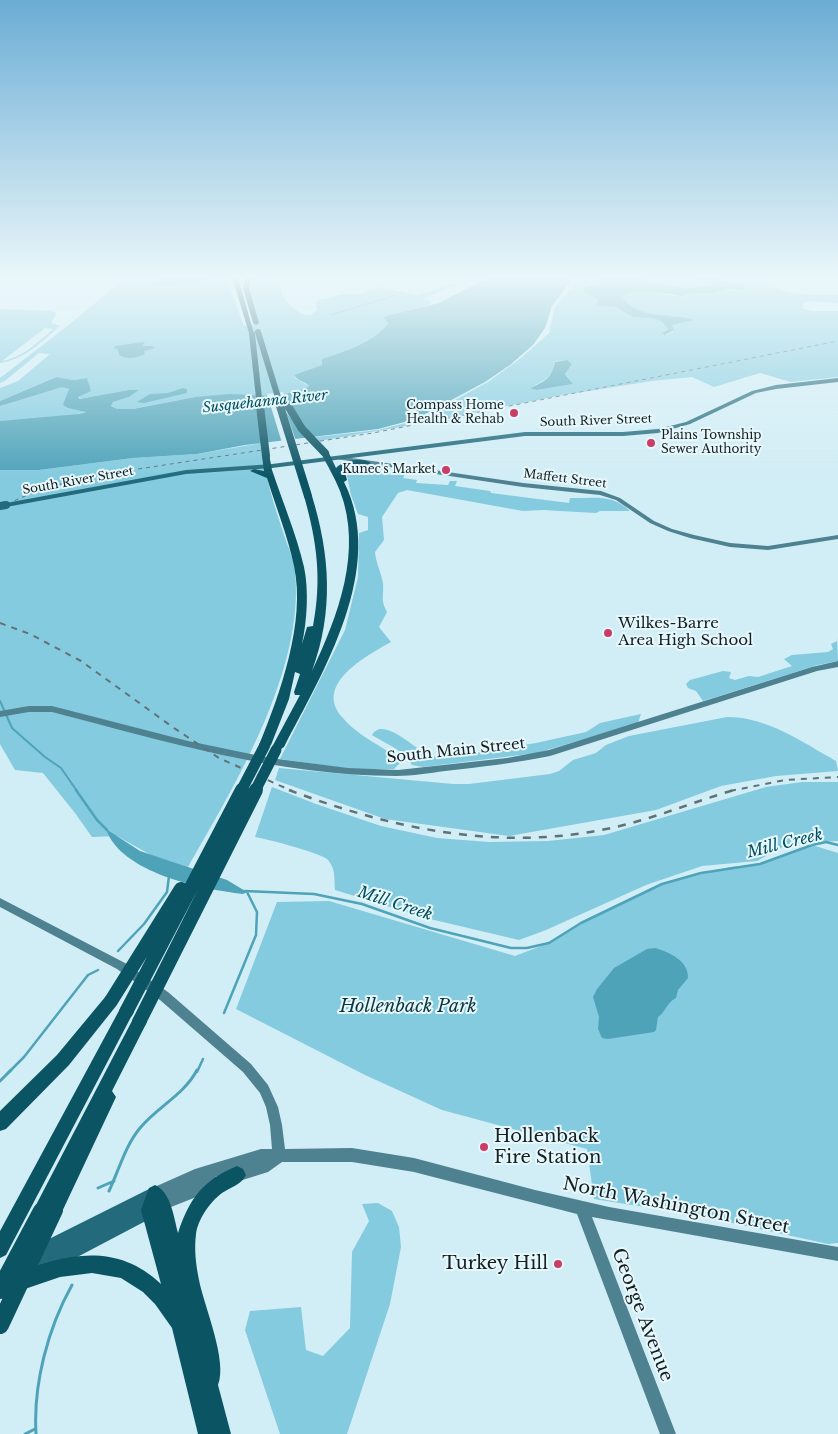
<!DOCTYPE html>
<style>
body{margin:0}
canvas{display:block;background:#d1edf5}
</style>
<canvas width="838" height="1434"></canvas>
<script>
const ctx = document.querySelector('canvas').getContext('2d');
ctx.lineJoin = 'round';
function paint(path, color) { ctx.fillStyle = color; ctx.fill(path, 'evenodd'); }
function stroke(path, color, width, dash) { ctx.strokeStyle = color; ctx.lineWidth = width; ctx.lineCap = dash ? 'butt' : 'round'; ctx.setLineDash(dash || []); ctx.stroke(path); }
function write(font, color, halo, rows, align = 'center') {
  ctx.font = font + ' "Libre Baskerville",serif'; ctx.lineWidth = 4; ctx.setLineDash([]); ctx.textBaseline = 'middle'; ctx.strokeStyle = halo; ctx.fillStyle = color; for (const [text, x, y, turn = 0] of rows) {
    ctx.save(); ctx.translate(x, y); ctx.rotate((+turn || 0) * Math.PI / 180); ctx.textAlign = isNaN(turn) ? turn : align; if (halo) ctx.strokeText(text, 0, 0); ctx.fillText(text, 0, 0); ctx.restore();
  }
}
const green = new Path2D(`
 M126 277H226L244 326 258 322 249 293 252 277H281C276 293 290 310 306 315H311L317 310 316 304 317 301 344 294H362L372 288 379 287 417 295 472 277H478L425 298 430 301 431 304 384 318 388 323C377 341 341 353 322 359V365L294 375 295 378 309 386 306 388 278 396 195 397 133 409H117L111 406 113 402 129 397 138 390H128L78 399V397L88 385 87 378 74 380 55 377 0 401V388L18 381 50 354 39 353 6 380 0 383V378L70 324Z
 M580 277H606L600 279 599 284 584 288 586 292 584 294 590 295 626 312 630 316C644 315 659 316 668 329L664 331 666 335 673 332 672 325 695 320C669 313 642 321 623 298L624 295C643 287 664 295 683 297V294L714 293 722 289 740 290 746 288 744 287 746 286 712 277H752L787 292 815 295H838V303L809 301 804 303 802 308 811 311H838V377L791 382 760 373 714 387 692 377 652 381 563 395 406 426 319 441 316 437 378 430 418 420 488 382 521 358 549 333 555 307ZM567 360 572 364 565 373 573 384 537 390 532 389V387C543 381 553 377 554 363L556 361Z
 M637 277C654 276 699 273 712 285 699 292 649 285 637 277Z
 M0 309 51 311 56 313 51 323 60 326C40 343 27 358 0 363ZM45 328 53 329C38 342 22 358 2 361Z
 M62 386 69 389 68 408 87 411C62 421 26 420 0 421V406Z
 M262 443C264 475 274 505 284 535 288 547 294 560 295 571 305 670 235 785 188 867L151 855 117 836 92 837 75 813 43 773 15 770 0 744V470H39L133 458 197 454Z
 M353 466V471L360 472 361 470 375 472 379 467 390 468 386 474 392 475 397 470 407 471 403 478 417 480 416 483 448 485 450 481H457L455 486 490 491 491 493 569 503 570 498C594 499 611 493 630 511H600L596 513 543 510 523 511 407 490 398 493 382 517 384 540 375 552C376 564 382 574 383 584 384 597 380 599 387 612L379 627 391 642C368 655 313 684 342 717 357 735 379 745 399 758L401 762 394 769H351L280 759 345 630 358 577 359 533 368 530V517L358 514 351 495 346 471 348 467Z
 M837 637 838 661 818 665 703 701 696 691 688 688 686 684 690 680 723 671 731 672 729 678 735 680 749 676 758 677 792 666 784 659 792 655 828 652 833 649 831 644 837 641Z
 M641 714 638 723 537 753 423 767 412 765C404 750 386 744 372 735 383 716 414 748 426 754 433 757 442 758 449 757L453 750 462 749 469 754 536 743 586 732 600 723Z
 M727 717C768 717 802 742 836 761L838 771 776 776 721 786 656 810 509 836 385 819 275 780 279 768 453 784H469L550 774 559 771 573 760 596 753 606 745 629 736Z
 M802 782H838V841L788 844 757 861 702 866 646 885 546 930 519 940 426 918 335 890C334 880 336 869 328 860 322 853 267 839 255 837L272 787 316 804 381 826 437 838 489 842 548 841 604 835 766 787Z
 M812 845 838 853V1243L828 1244 696 1215 594 1199 587 1149 442 1110 365 1075 236 1009 277 902 329 901 515 956 549 943 581 923 662 884 730 867 760 864Z
 M378 1203 392 1211 399 1227 401 1247 390 1304 347 1434H280L245 1330 250 1311 301 1307 306 1350 323 1356 350 1328 352 1252 369 1221 362 1204Z`);
const water = new Path2D(`
 M159 277H216L186 284 153 286 152 284Z
 M489 277H574L552 306 545 328 533 345 510 365 485 382 416 419 378 429 245 445 197 454 133 458 39 470H0V421L79 414 86 412 68 408 63 405 69 389 62 387 0 406V401L56 377 74 380 87 378 91 391 78 397 79 399 128 390H139L129 397 113 402 111 406 117 409H133L195 397 230 394 278 396 306 388 309 386C305 381 297 381 294 375L322 365V359C341 353 377 341 388 323L383 317 439 303Z
 M606 277H637L650 282 687 288 711 286 712 284 686 277H712L747 286 744 287 746 288 744 290 725 289 714 293 683 294 685 296C679 297 675 294 669 294 654 292 638 289 624 295L623 298C642 321 670 312 695 320L672 325 674 330 665 335 662 333 668 329C657 313 645 320 631 316 628 315 621 309 615 307 608 305 603 308 596 305L598 300 590 295 584 294 586 292 583 290 584 288 598 284 599 279Z
 M143 342 145 343 142 346H152L155 348 144 351 145 354C137 358 127 360 119 355L118 350 114 348 115 346Z
 M567 360 572 364 565 374 573 384 537 390 532 389 531 388C547 380 551 378 555 362Z
 M183 388 187 389V393L144 403 137 402 150 394 168 393Z
 M106 829 140 851 227 880 247 892 243 894C201 889 121 873 106 829Z
 M655 948C669 952 689 961 688 978L678 990 676 998C666 1003 666 1012 658 1017L656 1030 654 1032 608 1039 602 1038 598 1029 599 1017 593 997 597 989 614 968 647 949Z`);
const pier = new Path2D(`
 M283 392 296 425 286 412 296 441 282 443 267 394Z`);
const streamFar3 = new Path2D(`
 M331 315 396 295`);
const streamFar2 = new Path2D(`
 M0 701 12 728 45 757 61 768 77 791`);
const streamFar1 = new Path2D(`
 M76 790 97 820 107 830
 M245 891 314 894 362 904 430 928 511 948H527L549 943 581 923 662 884 701 873 760 864 812 845 826 842 838 845
 M118 951 144 924 167 892 169 876
 M224 1013 256 935 257 912 247 892
 M9 1072 24 1057 88 975 98 970
 M197 1072 203 1059`);
const stream = new Path2D(`
 M0 1081 11 1070
 M98 1188 114 1181
 M109 1191C119 1170 125 1146 140 1128 157 1107 184 1095 197 1070
 M25 1434 35 1429
 M36 1434C33 1384 48 1328 72 1285`);
const secondary = new Path2D(`
 M338 456 523 483 601 491 620 498 654 521 672 529 694 535 730 543 768 546 838 535V539L768 550 730 547 690 538 668 531 650 523 616 500 600 495 523 487 336 459V457Z
 M838 661V667L817 671 550 756C515 763 481 767 445 771 429 773 413 776 396 776 279 776 164 741 52 712H29L0 717V711L29 706H52L188 741 270 758 348 768 398 770 507 758 549 750 812 667Z
 M0 898 125 963 168 992 251 1064 268 1085 278 1107 282 1125 285 1149 352 1148 414 1158 535 1190 609 1207 838 1247V1261L592 1217 676 1434H660L577 1214 414 1172 352 1162H282L268 1172 233 1183 228 1181 226 1176 228 1173 215 1177 219 1178 221 1183 219 1188 161 1211 156 1209 154 1204 156 1200 150 1199 148 1194 150 1189 195 1169 261 1149H272L270 1125 266 1107 260 1093 243 1072 160 1000 117 969 0 907Z`);
const primary = new Path2D(`
 M838 378V382L776 389 756 393 690 424 658 433 623 436H525L272 468 186 474 6 507 2 505 6 503 186 470 272 464 525 432H623L658 429 686 422 752 391 776 385Z
 M155 1186 160 1189 163 1194 160 1199 156 1202H159L161 1208 159 1214 45 1274 39 1272 37 1266 39 1262 35 1263 29 1261 27 1255 29 1249Z`);
const highway = new Path2D(`
 M232 277H238L254 334 249 333Z
 M246 277H252L249 288 259 323 256 325 253 323 243 288Z
 M322 451H328L336 468C344 460 362 457 371 463 364 468 353 463 344 469L347 480 344 482C387 568 323 672 284 747L278 751 272 747 300 695H295L294 692 300 674 295 672 289 699 271 745 265 749 259 745C280 694 306 622 294 566 288 537 276 507 267 478L250 471 254 469 264 471 262 456 269 454 272 470C282 500 297 536 304 567 309 590 307 621 302 644L307 627 313 626C322 579 317 542 304 496L308 493 312 496C330 555 334 611 312 671 338 616 363 551 340 491 335 478 327 465 321 453Z
 M111 994 116 996 118 1001 116 1006 69 1065 6 1129 0 1131V1111L57 1055 106 996Z
 M126 1005 131 1007 134 1012 131 1017 6 1255 0 1258V1231L121 1007Z
 M139 1015 144 1017 147 1022 112 1091 116 1097 60 1216 54 1219 49 1217 42 1220 36 1217 33 1211 36 1205 134 1017Z
 M237 1166 243 1169 246 1175C241 1185 231 1187 222 1193 210 1202 198 1219 196 1234 194 1250 196 1265 199 1280 204 1306 228 1361 218 1385L231 1434H198L172 1328 155 1304 143 1292 121 1278 92 1273 60 1277 19 1291 12 1289 10 1282 12 1275C63 1254 116 1241 161 1284L141 1210 149 1188 155 1185C171 1192 174 1218 178 1233 189 1199 203 1180 237 1166Z`);
const railFar2 = new Path2D(`
 M0 507 39 490 86 477 373 433 838 341`);
const railFar1 = new Path2D(`
 M0 623 30 634 81 661 174 728 219 758 292 791
 M730 791 785 780 838 777`);
const rail = new Path2D(`
 M289 790C392 829 502 852 611 828 653 819 693 802 734 790`);
const primaryBridge = new Path2D(`
 M0 506 6 505`);
const highwayBridgeFar4 = new Path2D(`
 M258 332 281 407
 M252 334 260 407
 M286 403 288 407`);
const highwayBridgeFar3 = new Path2D(`
 M260 406 266 456
 M280 406 308 496
 M288 406 302 429 325 453`);
const highwayBridgeFar2 = new Path2D(`
 M241 791 265 745
 M255 791 276 750`);
const highwayBridgeFar1 = new Path2D(`
 M111 1001 181 889
 M126 1012 242 790
 M139 1022 256 790`);
const highwayBridge = new Path2D(`
 M0 1290 42 1211
 M0 1325 54 1210`);
const markers = [
 [514,413,5,"#cb3d66"],
 [651,443,5,"#cb3d66"],
 [446,470,5,"#cb3d66"],
 [608,633,5,"#cb3d66"],
 [484,1147,5,"#cb3d66"],
 [558,1264,5,"#cb3d66"]
];
const farPoinames = [
 ["Compass Home",504,406],
 ["Health & Rehab",504,420],
 ["Plains Township",661,436,"left"],
 ["Sewer Authority",661,450,"left"],
 ["Kunec's Market",436,470]
];
const farStreetnames = [
 ["South River Street",596,421,-2],
 ["Maffett Street",565,479,7],
 ["South River Street",78,481,-10]
];
const farWaternames = [
 ["Susquehanna River",265,402,-6]
];
const poiNames = [
 ["Wilkes-Barre",618,624],
 ["Area High School",618,641]
];
const streetNames = [
 ["South Main Street",456,751,-6]
];
const waterNames = [
 ["Mill Creek",785,844,-14],
 ["Mill Creek",395,904,18]
];
const nearParknames = [
 ["Hollenback Park",408,1007]
];
const nearPoinames = [
 ["Hollenback",494,1137],
 ["Fire Station",494,1158],
 ["Turkey Hill",548,1264,"right"]
];
const nearStreetnames = [
 ["North Washington Street",676,1206,11],
 ["George Avenue",642,1315,69]
];
paint(green, '#84cbdf');
paint(water, '#4fa3b9');
paint(pier, '#d1edf5');
stroke(streamFar3, '#4fa3b9', 1);
stroke(streamFar2, '#4fa3b9', 2);
stroke(streamFar1, '#4fa3b9', 2.5);
stroke(stream, '#4fa3b9', 3);
paint(secondary, '#4f8291');
paint(primary, '#236a7c');
paint(highway, '#0b5464');
stroke(railFar2, '#617277', 1, [4, 4]);
stroke(railFar1, '#617277', 2, [6, 6]);
stroke(rail, '#617277', 2.5, [8, 8]);
stroke(primaryBridge, '#236a7c', 8);
stroke(highwayBridgeFar4, '#0b5464', 6);
stroke(highwayBridgeFar3, '#0b5464', 8);
stroke(highwayBridgeFar2, '#0b5464', 11);
stroke(highwayBridgeFar1, '#0b5464', 14);
stroke(highwayBridge, '#0b5464', 18);
const sky = ctx.createLinearGradient(0, 0, 0, 478);
sky.addColorStop(0, '#6badd5');
sky.addColorStop(0.58, '#eaf7fa');
sky.addColorStop(1, '#eaf7fa00');
ctx.fillStyle = sky;
ctx.fillRect(0, 0, 838, 478);
for (const [x, y, r, color] of markers) { const dot = new Path2D(); dot.arc(x, y, r, 0, 2 * Math.PI); ctx.fillStyle = color; ctx.fill(dot); stroke(dot, '#e7f8fd', 2); }
write('12px', '#151f22', '#e7f8fd', farPoinames, 'right');
write('12px', '#151f22', '#e7f8fd', farStreetnames);
write('italic 14px', '#004e5e', '#e7f8fd', farWaternames);
write('15px', '#151f22', '#e7f8fd', poiNames, 'left');
write('15px', '#151f22', '#e7f8fd', streetNames);
write('italic 16px', '#004e5e', '#e7f8fd', waterNames);
write('italic 18px', '#0e3640', '#e7f8fd', nearParknames);
write('18px', '#151f22', '#e7f8fd', nearPoinames, 'left');
write('18px', '#151f22', '#e7f8fd', nearStreetnames);
</script>
